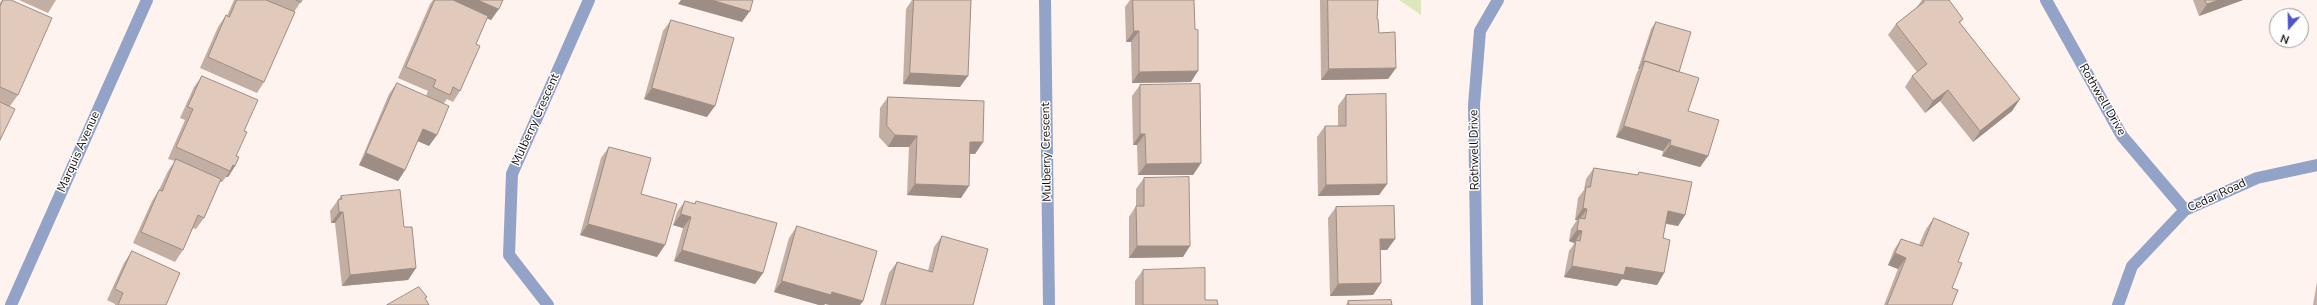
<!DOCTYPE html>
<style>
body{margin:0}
#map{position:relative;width:2317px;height:305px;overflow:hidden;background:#fef3ef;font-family:"Nunito Sans",sans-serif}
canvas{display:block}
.north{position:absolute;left:2269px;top:8px;width:40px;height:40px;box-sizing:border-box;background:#fff;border:1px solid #a09d9c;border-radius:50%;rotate:200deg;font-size:11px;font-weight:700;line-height:16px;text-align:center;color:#120a07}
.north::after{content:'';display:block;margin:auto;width:14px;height:18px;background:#5154ca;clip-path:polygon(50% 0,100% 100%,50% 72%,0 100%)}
</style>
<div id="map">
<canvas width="2317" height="305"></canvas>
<div class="north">N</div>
</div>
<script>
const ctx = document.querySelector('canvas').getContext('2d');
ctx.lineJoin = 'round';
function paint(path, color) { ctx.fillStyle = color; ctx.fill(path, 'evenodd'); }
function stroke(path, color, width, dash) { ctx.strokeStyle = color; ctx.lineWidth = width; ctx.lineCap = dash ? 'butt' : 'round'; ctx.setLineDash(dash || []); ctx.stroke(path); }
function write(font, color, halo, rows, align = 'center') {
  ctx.font = font + ' "Nunito Sans",sans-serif'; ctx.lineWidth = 3; ctx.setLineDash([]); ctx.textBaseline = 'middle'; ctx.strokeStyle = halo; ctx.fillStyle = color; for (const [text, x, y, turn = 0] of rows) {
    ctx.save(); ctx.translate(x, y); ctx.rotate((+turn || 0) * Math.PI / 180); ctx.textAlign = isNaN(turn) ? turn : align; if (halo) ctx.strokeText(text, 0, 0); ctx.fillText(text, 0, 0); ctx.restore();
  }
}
const green = new Path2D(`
 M1399 0H1421V15Z`);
const minor = new Path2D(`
 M1045 0 1049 305
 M2046 0 2122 136 2185 210
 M11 305 147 0
 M548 305 509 255 512 174 589 0
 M1477 305 1474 105 1480 31 1498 0
 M2118 305 2132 266 2185 210 2257 178 2317 165`);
const wall = new Path2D(`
 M2 0H11L18 95 10 106 0 140V3Z
 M19 0H56L48 13Z
 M234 0H302L294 12 264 82 257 93 200 68 218 27 226 15 227 16Z
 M433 0H503L491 20 487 18 476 44 460 91 453 102 447 99 444 103 429 146 418 141 405 170 398 181 359 165 389 94 397 83 426 96 428 91 398 78 430 4Z
 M912 0H971L960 87 903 84 906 9Z
 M1130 0H1194L1191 82 1132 83 1131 42H1126L1125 7Z
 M1320 0H1378L1377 19 1379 33 1396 68 1388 79 1321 80Z
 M1922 0H1949L1963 19 1960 23 2020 99 2012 111 1973 142 1940 101 1925 113 1905 87 1912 76 1917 72 1888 35 1896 24 1916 8Z
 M2193 0H2243L2199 16Z
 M671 20 707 117 644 99 663 31Z
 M1656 22 1679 72 1688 111 1708 156 1700 167 1662 156 1663 151 1616 137 1637 72 1639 69H1638L1651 29Z
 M202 76 244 131 236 156 235 166 228 177H226L222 182H220L204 218 196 229 193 228 183 250 175 262 133 243 152 201 159 190 168 171 175 161 168 159 185 120 180 118 194 87Z
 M1140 85 1201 163 1193 175H1138L1137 145H1133L1132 96Z
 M1346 95 1387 184 1379 195 1318 196 1317 137 1325 126H1338V106Z
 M888 97 983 142 975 154H970L961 198 907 195 909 147H888L879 137 880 108Z
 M609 147 641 194 657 257 580 235 601 158Z
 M1594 168 1637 175 1639 172 1685 215 1678 226 1666 224 1663 238 1664 273 1657 285 1622 279 1617 286 1564 277 1569 251 1574 244V243L1569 241 1571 229 1577 220H1575L1578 198 1584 190 1586 179Z
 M1144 178 1183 257 1129 258V217L1136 206V189Z
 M341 196 404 227 416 268 408 280 342 286 335 223H331L330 211Z
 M685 201 694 204 696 201 763 273 755 284 674 261 683 228 673 225 677 212Z
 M1336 207 1395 239 1387 250H1380L1381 283 1373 295 1330 296 1328 218Z
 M1934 218 1958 262 1952 288V305H1884L1898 269 1888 265 1894 250 1901 239 1919 245 1926 229Z
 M797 226 863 301 860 305H830L825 304 824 305H819L774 292 789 238Z
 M942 236 973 305H880L889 273 897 262 928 271 934 247Z
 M132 251 166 305H115V304L107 300 124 263Z
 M1143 270 1205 300 1218 305H1135V281Z
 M2317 282V305H2313Z
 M1348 301 1392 305H1346Z`);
const shadedWall = new Path2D(`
 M446 0H478L499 9 491 20 446 1Z
 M681 0H712L750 11 742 22 678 4Z
 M2219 0H2243L2199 16 2207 4Z
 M1134 31H1139L1131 42H1126Z
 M1643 62H1644L1639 69H1638Z
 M1396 68 1388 79 1321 80 1329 69Z
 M1198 71 1191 82 1132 83 1139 72Z
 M910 73 968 76 960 87 903 84Z
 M652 88 715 106 707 117 644 99Z
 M1948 90 1940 101 1925 113 1933 101Z
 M2020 99 2012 111 1973 142 1980 131Z
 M1624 126 1671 140 1663 151 1616 137Z
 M423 129 437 135 429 146 415 140Z
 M1140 134H1145L1137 145H1133Z
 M895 135 917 136 909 147H888Z
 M970 142H983L975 154 963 153Z
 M1670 145 1708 156 1700 167 1662 156Z
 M366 153 405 170 398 181 359 165Z
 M1201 163 1193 175H1138L1146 164Z
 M233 165 235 166 228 177H226L230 171Z
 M915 184 969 186 961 198 907 195Z
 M1387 184 1379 195 1318 196 1326 185Z
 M1583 208 1587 209 1579 220V218L1577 220H1575Z
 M1668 211 1685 215 1678 226 1660 222Z
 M339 212H343L335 223H331Z
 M681 214 691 217 683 228 673 225Z
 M588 224 665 245 657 257 580 235Z
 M1577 230 1582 231 1574 243 1569 241Z
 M1380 239H1395L1387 250H1372Z
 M1137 246H1190L1183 257 1129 258Z
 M682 250 763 273 755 284 674 261Z
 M1895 253 1906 258 1898 269 1888 265Z
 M1572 266 1626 267 1664 273 1657 285 1622 279 1617 286 1564 277Z
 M416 268 408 280 342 286 350 275Z
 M782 281 832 292 863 301 860 305H830L825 304 824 305H819L774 292Z
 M1381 283 1373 295 1330 296 1338 284Z`);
const building = new Path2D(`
 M3 0H11L52 18 18 95 0 87V7Z
 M237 0H266L295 12 264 82 208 57 226 15 229 17Z
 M296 0H302L301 2Z
 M435 0H453L488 16 476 44 480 46 460 91 453 87 450 95 433 87 436 80 406 67Z
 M478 0H503L499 9Z
 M712 0H753L750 11Z
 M914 0H971L968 76 910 73Z
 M1133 0H1194L1195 29 1198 30V71L1139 72V31H1134Z
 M1328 0H1378L1377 19H1378L1379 33 1395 32 1396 68 1329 69Z
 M1923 0H1949L1963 19 1959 22 2020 99 1980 131 1948 90 1933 101 1912 76 1927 64 1896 24 1924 2Z
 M2205 0H2219L2207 4Z
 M671 20 734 38 715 106 652 88Z
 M1656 22 1691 32 1679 72 1645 61 1644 62H1643Z
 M1645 61 1699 78 1688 111 1719 120 1708 156 1670 145 1671 140 1624 126Z
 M202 76 258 100 244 131 247 132 236 156 239 157 235 166 233 165 230 171 176 147 193 109 188 107Z
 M397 83 449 106 437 135 423 129 405 170 366 153Z
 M1200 84 1201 163 1146 164 1145 134H1140V85Z
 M1386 94 1387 184 1326 185 1325 126H1346V95Z
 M888 97 984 101 983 142H970L969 186 915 184 917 136 895 135 887 126Z
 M0 102 15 109 0 140Z
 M609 147 651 158 641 194 677 204 665 245 588 224Z
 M176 159 221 179 204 218 198 215 183 250 141 232 159 190 162 191Z
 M1594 168 1638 175 1639 172 1692 182 1685 215 1668 211 1663 238 1670 240 1664 273 1626 267 1624 275 1572 266 1576 240 1580 241 1582 231 1577 230 1579 218 1585 219 1587 209 1583 208 1586 187H1590Z
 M1189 177 1190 246H1137L1136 206H1144V178Z
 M400 190 404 227H412L416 268 350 275 343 212H339L338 200 342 199 341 196Z
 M685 201 695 204 696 201 777 223 763 273 682 250 691 217 681 214Z
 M1394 206 1395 239H1380L1381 283 1338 284 1336 207Z
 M1934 218 1969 233 1958 262 1962 263 1952 288 1958 290 1952 305H1887L1906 258 1895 253 1901 239 1922 246Z
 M797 226 877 251 863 301 832 292 831 295 782 281Z
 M942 236 988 249 973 305H885L897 262 932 272Z
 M132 251 180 273 166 305H118L123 293 115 289Z
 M1205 268V300H1217L1218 305H1143V270Z
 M419 287 427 297 425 298 429 305H387Z
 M1391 300 1392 305H1349L1348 301Z`);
const streetNames = [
 ["Rothwell Drive",2102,100,60],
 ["Mulberry Crescent",536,120,-66],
 ["Rothwell Drive",1475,150,-91],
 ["Marquis Avenue",79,152,-66],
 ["Mulberry Crescent",1047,152,-91],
 ["Cedar Road",2217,196,-25]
];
paint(green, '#dce7bc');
stroke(minor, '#92a3c7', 12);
paint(wall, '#c2aea2');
paint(shadedWall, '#9e8d84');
paint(building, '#e1cabc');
stroke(building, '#9e8d84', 1);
write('12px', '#120a07', '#fff', streetNames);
</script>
